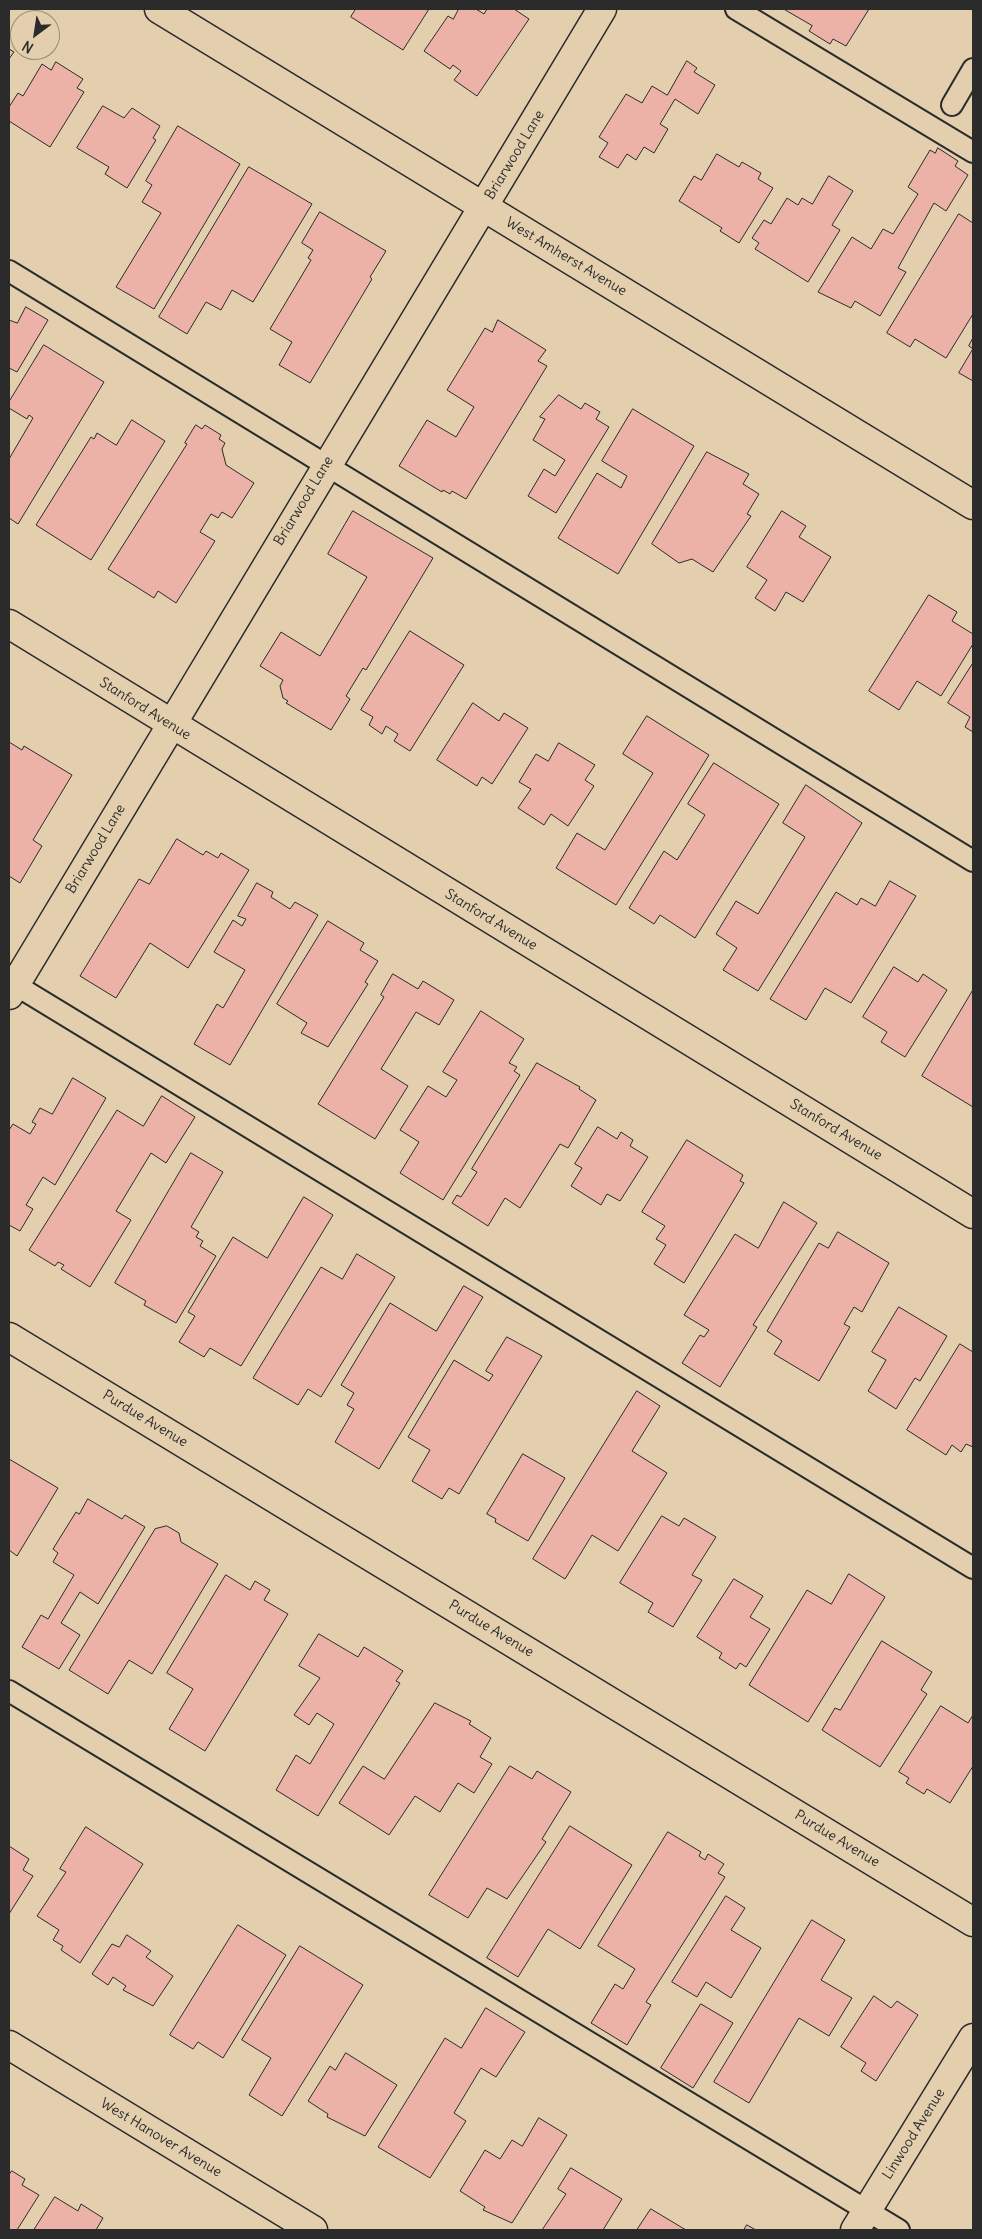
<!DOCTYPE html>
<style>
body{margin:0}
#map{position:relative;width:982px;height:2239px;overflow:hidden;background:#e3cfad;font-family:Delius,sans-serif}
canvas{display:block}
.frame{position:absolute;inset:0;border:10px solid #2b2b2b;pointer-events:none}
.north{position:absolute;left:10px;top:10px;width:50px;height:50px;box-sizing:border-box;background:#e3cfad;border:1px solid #998d79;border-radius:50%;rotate:211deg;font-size:14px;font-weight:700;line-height:20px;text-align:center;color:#2b2b2b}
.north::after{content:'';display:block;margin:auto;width:18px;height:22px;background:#2b2b2b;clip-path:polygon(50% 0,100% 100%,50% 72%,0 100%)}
</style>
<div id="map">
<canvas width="982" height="2239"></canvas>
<div class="frame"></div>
<div class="north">N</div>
</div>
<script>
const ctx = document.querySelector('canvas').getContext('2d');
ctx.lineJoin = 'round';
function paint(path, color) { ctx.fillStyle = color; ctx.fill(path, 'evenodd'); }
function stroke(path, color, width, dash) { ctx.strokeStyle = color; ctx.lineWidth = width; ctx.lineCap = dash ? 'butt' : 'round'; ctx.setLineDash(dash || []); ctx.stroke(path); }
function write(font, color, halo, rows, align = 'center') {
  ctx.font = font + ' Delius,sans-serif'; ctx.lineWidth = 4.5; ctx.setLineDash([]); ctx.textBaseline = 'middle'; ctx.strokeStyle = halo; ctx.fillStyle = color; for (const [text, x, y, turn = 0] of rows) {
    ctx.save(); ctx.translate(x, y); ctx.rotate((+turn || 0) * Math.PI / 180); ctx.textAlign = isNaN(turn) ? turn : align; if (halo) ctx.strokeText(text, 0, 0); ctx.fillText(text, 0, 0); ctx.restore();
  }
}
const building = new Path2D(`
 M356 9H429L403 50 351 17Z
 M459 9H476L484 14 487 9H514L529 19 477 96 454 80 461 71 453 65 450 69 424 51 448 16 453 19Z
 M784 9H869L846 46 833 39 830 44 809 31 812 26Z
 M9 49 14 52 9 59Z
 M687 61 697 68 694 72 715 85 698 114 675 99 660 124 668 129 654 153 644 147 636 160 627 154 618 168 599 157 608 143 599 137 626 94 642 103 652 86 667 95Z
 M56 62 83 79 77 88 84 92 50 147 9 121V107L18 93 23 96 42 64 51 70Z
 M103 106 124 118 132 108 160 126 153 138 156 140 127 188 105 174 109 167 77 148Z
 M178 126 240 164 154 309 116 287 161 213 142 202 152 185 146 181Z
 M938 148 958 161 955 166 968 175 946 211 934 203 898 268 906 272 880 316 855 301 851 308 818 292 852 237 871 249 883 229 893 234 918 194 908 187 930 150 935 153Z
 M717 154 739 167 742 162 761 173 758 179 773 188 739 243 720 231 722 228 679 201 694 176 701 180Z
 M249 167 312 204 253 302 232 290 221 310 206 302 187 334 159 317Z
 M829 176 853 191 832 225 840 230 808 282 755 249 759 243 752 238 764 220 771 224 787 198 798 205 802 198 812 204Z
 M320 212 386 251 370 277 372 279 310 383 279 365 292 342 270 329 311 260 308 258 313 250 302 243Z
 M959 214 973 223V314L946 358 915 339 910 347 887 333Z
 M26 307 48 320 17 372 9 368V320L17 323Z
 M498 320 546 350 538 361 547 366 466 499 452 491 450 494 443 490 442 492 399 466 427 420 456 437 474 407 447 390 485 328 492 332Z
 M973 338V349L969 346Z
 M44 345 104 382 18 524 9 518V459L33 418 29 415 27 419 9 408V402Z
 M973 349V381L959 373Z
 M559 395 581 409 585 403 600 412 596 419 609 427 556 513 528 496 544 469 555 476 565 460 533 440 545 419 540 417Z
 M633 409 694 446 618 574 558 538 597 473 621 488 627 476 602 461Z
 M132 420 165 441 91 560 36 525 91 437 94 439 97 433 116 445Z
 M196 425 202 429 205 425 221 435 219 439 225 443 222 449 226 465 254 483 232 518 222 512 218 518 211 514 200 532 215 541 176 603 158 591 154 598 108 569 187 444 185 443Z
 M707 452 749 474 743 484 759 494 747 514 751 516 713 572 692 559 679 563 652 544Z
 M353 511 433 558 366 670 363 668 346 696 350 699 331 730 286 703 288 701 283 698 280 686 283 680 260 666 281 632 320 656 367 577 328 554Z
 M782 511 806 526 799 537 831 557 803 602 786 592 775 611 755 598 767 580 747 567Z
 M929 595 957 612 952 621 973 634V644L941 696 917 681 899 710 869 691Z
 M410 631 464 665 410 751 394 741 398 734 386 726 382 734 369 725 373 717 361 710Z
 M973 663V732L965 727 970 717 948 703Z
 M473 703 499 721 504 713 528 728 492 784 482 777 477 786 437 760Z
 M647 716 709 755 616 905 556 868 577 833 605 850 653 773 623 754Z
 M9 742 22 750 24 746 72 775 33 840 42 846 20 883 9 876Z
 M559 743 595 765 585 780 594 786 568 826 551 814 544 825 518 808 531 789 519 782 536 754 548 761Z
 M714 763 779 804 695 938 660 915 654 924 629 908 664 851 677 860 705 815 688 804Z
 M806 785 862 823 758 991 723 970 737 948 716 934 736 901 758 914 805 837 783 823Z
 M177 839 203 855 206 851 218 858 221 853 249 870 188 968 150 943 116 998 80 976 139 879 149 884Z
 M890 881 916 896 851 1003 825 988 806 1020 770 999 836 892 857 905 861 898 875 906Z
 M257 883 273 892 271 897 290 909 295 902 318 915 230 1065 194 1044 217 1004 223 1008 245 970 214 952 233 920 242 926 246 919 238 916Z
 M328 921 364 943 360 950 378 961 365 982 368 984 328 1047 301 1033 307 1023 277 1004Z
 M894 967 918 982 923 974 947 990 905 1057 881 1042 887 1032 863 1017Z
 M393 974 418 989 423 981 454 1000 439 1025 416 1012 381 1069 408 1086 375 1139 318 1104 384 997 381 995Z
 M973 990V1107L922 1076Z
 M481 1011 524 1039 509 1063 517 1067 514 1071 520 1075 443 1200 400 1173 419 1142 400 1130 428 1086 446 1097 457 1080 443 1072Z
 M537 1063 580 1087 579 1089 596 1100 568 1148 560 1144 520 1208 505 1198 488 1226 452 1203 457 1195 461 1197 477 1172 472 1169Z
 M73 1078 106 1098 55 1185 43 1177 26 1205 33 1209 20 1231 9 1225V1130L13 1124 30 1134 36 1124 32 1122 40 1108 52 1114Z
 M162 1096 195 1117 166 1163 151 1153 116 1211 131 1220 90 1287 61 1269 64 1265 58 1262 55 1266 29 1250 117 1110 143 1126Z
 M598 1127 617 1139 621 1132 633 1140 630 1146 648 1157 620 1201 607 1194 601 1205 571 1186 582 1168 575 1164Z
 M687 1140 743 1175 740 1181 744 1183 684 1283 654 1264 666 1245 656 1239 665 1226 642 1212Z
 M191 1153 223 1172 191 1227 199 1232 196 1237 203 1241 200 1246 216 1256 176 1323 144 1305 146 1301 115 1283Z
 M304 1197 333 1215 241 1366 210 1348 204 1357 179 1342 195 1316 188 1312 233 1237 267 1258Z
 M784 1202 817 1223 753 1325 757 1327 720 1387 682 1363 700 1335 704 1337 709 1330 684 1315 735 1234 758 1248Z
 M838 1232 889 1263 862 1312 854 1307 844 1324 850 1327 819 1381 774 1354 782 1341 767 1331 819 1243 828 1248Z
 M357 1254 395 1277 321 1397 308 1389 298 1405 253 1378 321 1267 342 1279Z
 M464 1286 483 1297 379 1469 335 1442 354 1409 347 1405 354 1393 341 1385 390 1303 436 1331Z
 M899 1307 947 1336 920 1381 915 1378 896 1409 868 1391 886 1360 872 1352Z
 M507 1337 542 1356 459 1494 449 1488 442 1499 412 1481 430 1450 408 1437 454 1360 489 1381 493 1375 486 1371Z
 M960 1344 973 1352V1447L966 1444 961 1452 952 1445 946 1455 907 1430Z
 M637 1391 660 1406 632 1451 667 1473 618 1551 592 1535 565 1579 533 1559Z
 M523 1454 565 1478 528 1541 495 1522 496 1519 487 1514Z
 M9 1459 58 1488 17 1556 9 1550Z
 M88 1499 122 1519 125 1515 145 1527 98 1604 80 1592 61 1623 80 1635 59 1669 22 1647 41 1615 48 1619 74 1575 53 1562 58 1553 53 1549 76 1512 79 1514Z
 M662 1516 679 1526 684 1518 716 1537 692 1575 702 1580 673 1627 648 1612 653 1603 620 1583Z
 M167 1526 179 1533 181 1542 218 1564 152 1674 129 1660 108 1694 69 1670 155 1529Z
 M849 1574 885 1597 808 1722 749 1685 807 1590 831 1604Z
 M226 1575 250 1590 255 1581 270 1590 264 1600 288 1614 205 1751 169 1729 193 1689 167 1673Z
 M734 1579 763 1596 750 1617 770 1629 746 1667 740 1663 736 1669 719 1658 722 1653 697 1637Z
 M319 1634 358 1657 364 1647 403 1671 396 1681 400 1683 318 1816 276 1790 296 1755 310 1764 334 1724 317 1713 309 1725 294 1715 320 1678 299 1666Z
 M882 1641 932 1672 921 1690 927 1694 880 1767 822 1730 835 1708 840 1710Z
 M435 1703 471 1721 469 1724 491 1738 480 1757 492 1764 474 1793 458 1783 440 1812 415 1796 389 1835 339 1803 363 1766 384 1779Z
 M941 1706 968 1723 973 1715V1766L950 1803 927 1789 924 1794 906 1783 909 1778 899 1772Z
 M510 1766 532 1779 537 1771 571 1792 542 1839 546 1842 507 1899 487 1888 468 1918 429 1895Z
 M570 1826 632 1865 580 1949 548 1929 518 1977 487 1958Z
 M86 1827 143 1864 80 1963 61 1950 63 1946 53 1940 59 1930 37 1916 66 1872 60 1869Z
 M668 1832 701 1852 699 1856 705 1860 708 1854 724 1864 718 1873 725 1877 646 2002 651 2005 627 2045 591 2023 615 1984 623 1989 635 1969 598 1946Z
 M9 1846 29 1859 23 1870 33 1876 9 1914Z
 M726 1896 745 1908 731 1930 761 1948 731 1998 706 1982 697 1997 672 1982Z
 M812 1920 845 1940 821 1980 852 1998 829 2036 799 2018 749 2103 714 2082Z
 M238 1925 286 1955 223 2058 198 2042 193 2049 170 2035Z
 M127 1935 151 1951 146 1957 173 1976 153 2006 123 1990 126 1986 113 1977 108 1985 92 1974 112 1944 119 1947Z
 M300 1946 363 1985 282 2116 249 2095 271 2058 242 2040Z
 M874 1996 891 2008 897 2001 918 2015 876 2081 861 2071 866 2063 841 2047Z
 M701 2004 733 2023 693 2088 661 2068Z
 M486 2008 525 2032 496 2077 481 2068 454 2113 466 2121 430 2178 378 2147 445 2038 461 2048Z
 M346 2053 397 2085 365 2136 327 2117 328 2114 308 2101 330 2066 335 2070Z
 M539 2118 567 2135 512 2223 483 2210 485 2207 460 2191 485 2150 500 2159 512 2140 522 2146Z
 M571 2168 622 2199 603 2230H542L566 2194 558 2189Z
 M12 2171 25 2179 22 2185 39 2195 17 2230H9V2175Z
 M55 2197 78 2211 81 2204 103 2218 96 2230H34Z
 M651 2209 686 2230H637Z
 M747 2225 756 2230H744Z`);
const lane = new Path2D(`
 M736 9 973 152
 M952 105 973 69
 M9 271 973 861
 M9 981 973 1568
 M9 1691 899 2230`);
const street = new Path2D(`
 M159 9 973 505
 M9 624 973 1214
 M9 995 602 9
 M9 1337 973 1922
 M9 2045 313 2230
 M855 2230 973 2038`);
const streetNames = [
 ["Briarwood Lane",515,155,-59],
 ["West Amherst Avenue",566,257,31],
 ["Briarwood Lane",304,501,-59],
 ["Stanford Avenue",145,709,32],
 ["Briarwood Lane",96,849,-59],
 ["Stanford Avenue",491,920,31],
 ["Stanford Avenue",836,1130,31],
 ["Purdue Avenue",145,1419,31],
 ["Purdue Avenue",491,1629,31],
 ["Purdue Avenue",837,1839,31],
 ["Linwood Avenue",914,2134,-58],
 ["West Hanover Avenue",161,2138,31]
];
paint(building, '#ecb2a7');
stroke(building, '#2b2b2b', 1);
stroke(lane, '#2b2b2b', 24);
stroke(street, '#2b2b2b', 31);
stroke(lane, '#e3cfad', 20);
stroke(street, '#e3cfad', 28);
write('14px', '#2b2b2b', '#e3cfad', streetNames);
</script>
